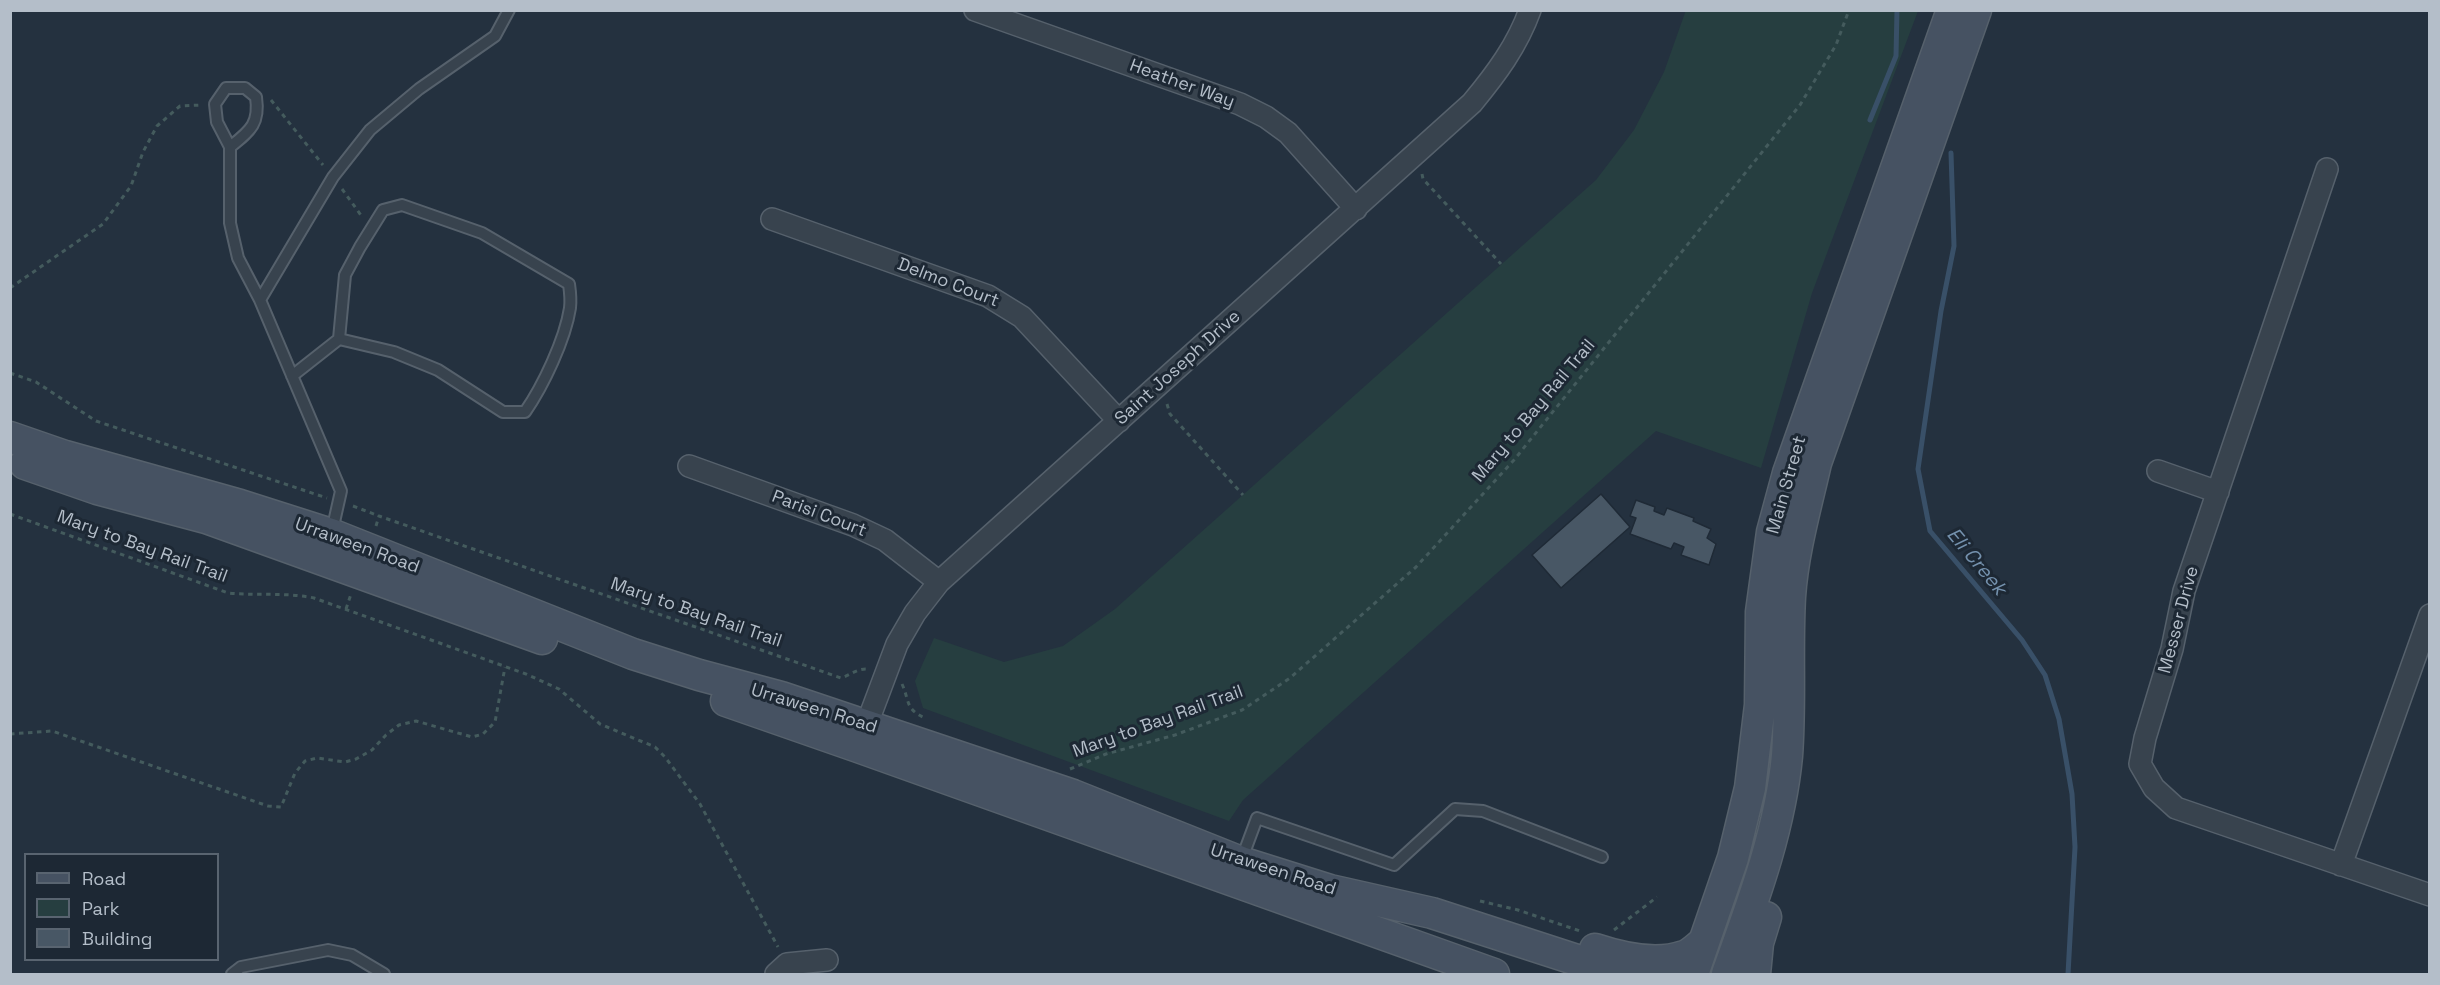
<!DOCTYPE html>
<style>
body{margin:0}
#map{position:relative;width:2440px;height:985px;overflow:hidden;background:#24313f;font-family:"Space Grotesk",sans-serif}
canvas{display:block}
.frame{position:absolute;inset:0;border:12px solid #b4bec9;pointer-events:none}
.legend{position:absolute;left:24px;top:853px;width:195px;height:108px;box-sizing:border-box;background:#1d2834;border:2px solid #596470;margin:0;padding:8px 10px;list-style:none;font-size:18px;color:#b4bec9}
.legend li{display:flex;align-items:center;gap:12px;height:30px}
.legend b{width:30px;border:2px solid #596470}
</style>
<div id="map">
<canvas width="2440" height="985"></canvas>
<div class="frame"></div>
<ul class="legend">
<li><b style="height:8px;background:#465262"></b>Road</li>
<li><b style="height:16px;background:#263e40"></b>Park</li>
<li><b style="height:16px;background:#485765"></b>Building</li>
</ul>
</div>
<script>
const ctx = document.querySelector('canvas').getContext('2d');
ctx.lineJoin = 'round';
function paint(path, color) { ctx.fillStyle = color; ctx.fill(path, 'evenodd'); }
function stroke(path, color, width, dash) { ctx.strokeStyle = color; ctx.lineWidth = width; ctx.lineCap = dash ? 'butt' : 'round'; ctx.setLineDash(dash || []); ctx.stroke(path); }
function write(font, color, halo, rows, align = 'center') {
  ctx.font = font + ' "Space Grotesk",sans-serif'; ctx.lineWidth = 6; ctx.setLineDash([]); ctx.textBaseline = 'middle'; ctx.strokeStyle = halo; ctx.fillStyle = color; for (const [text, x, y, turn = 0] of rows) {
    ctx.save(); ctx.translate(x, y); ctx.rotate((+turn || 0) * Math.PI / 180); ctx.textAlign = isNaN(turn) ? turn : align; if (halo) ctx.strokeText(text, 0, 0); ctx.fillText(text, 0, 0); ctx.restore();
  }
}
const green = new Path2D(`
 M1686 10 1918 11 1812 293 1761 468 1656 431 1243 800 1229 821 923 708 915 681 934 638 1004 662 1063 646 1115 609 1596 180 1634 130 1664 72Z`);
const stream = new Path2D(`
 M1870 120 1896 56 1897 10
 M1951 153 1954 246 1941 311 1918 469 1930 531 2022 640 2045 675 2059 719 2072 794 2075 847 2068 974`);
const building = new Path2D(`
 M1601 494 1630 527 1561 588 1532 555Z
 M1636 500 1655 507 1654 511 1664 515 1667 508 1694 518 1693 521 1711 529 1707 538 1716 544 1709 565 1681 555 1684 547 1674 543 1671 549 1630 534 1636 518 1630 516Z`);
const path = new Path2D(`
 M271 100 323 165
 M1422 174 1423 179 1501 264
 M342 189 363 218
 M10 288 103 224 131 186 143 152 157 126 180 106 201 105
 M10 373 36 382 96 421 327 498
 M1167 404 1170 414 1243 495
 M353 506 379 516
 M10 514 228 593C257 596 285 592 314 598L526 674 559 689 600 724 655 747 665 757 700 804 778 947
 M376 526 379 516 841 678C850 675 857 669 866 669
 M346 609 351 594
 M902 684C910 702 905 709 925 718
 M10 734 52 731 268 806 281 807 295 773 305 761 317 758 345 762 356 759 372 750 386 735 399 725 416 721 472 737 483 734 495 722 505 667
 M1070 769 1106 754 1175 735 1242 710 1290 678 1416 567 1514 460 1800 105 1836 45 1849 10
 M1480 901 1518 910 1580 931
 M1614 930 1657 897`);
const lane = new Path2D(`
 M230 147C250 131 260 124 256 97L245 88H226L215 104 217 122 230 147V223L238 258 260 300 341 491 332 531
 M260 300 333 177 370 130 419 89 495 36 509 10
 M292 376 339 339 345 275 360 247 383 210 402 205 482 233 569 284C570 291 571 300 570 308 565 340 543 386 525 412H503L438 370 394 352 339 339
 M1241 861 1257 818 1394 865 1455 809 1483 811 1602 857
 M232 974 241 967 328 950 352 955 384 974`);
const street = new Path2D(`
 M975 10 1240 104 1266 117 1288 133 1356 209
 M2327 169 2184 591 2172 649 2145 738 2140 764 2154 788 2176 808 2430 895
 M772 219 988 296 1022 317 1119 421
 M689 466 853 525 885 540 939 582
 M2158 471 2218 492
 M862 737 897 644 915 613 939 582 1472 103C1496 74 1517 46 1530 10
 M2341 865 2430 615
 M776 974 787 964 827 960`);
const secondary = new Path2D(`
 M10 437 65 456 240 505 331 534 633 654 699 675 781 697 1073 795 1241 862 1330 890 1432 913 1620 974
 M25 464 97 489 206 518 542 639
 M726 701 858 747 1494 974
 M1595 949C1622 958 1656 966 1684 956 1691 954 1697 947 1703 943
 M1693 974 1733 858 1750 788 1760 705 1761 612 1772 532 1788 473 1952 10
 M1727 974C1752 904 1780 831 1787 756 1791 703 1787 650 1790 597 1793 552 1806 507 1816 463L1976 10
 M1755 974 1758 943 1766 917`);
const streetNames = [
 ["Heather Way",1182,84,20],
 ["Delmo Court",948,283,21],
 ["Saint Joseph Drive",1178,368,-42],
 ["Mary to Bay Rail Trail",1534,411,-50],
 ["Main Street",1787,485,-74],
 ["Parisi Court",819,514,21],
 ["Urraween Road",357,546,20],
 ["Mary to Bay Rail Trail",142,547,20],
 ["Mary to Bay Rail Trail",696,613,19],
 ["Messer Drive",2179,620,-75],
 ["Urraween Road",814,709,17],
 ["Mary to Bay Rail Trail",1158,722,-20],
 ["Urraween Road",1273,870,18]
];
const waterNames = [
 ["Eli Creek",1976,562,50]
];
paint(green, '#263e40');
stroke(stream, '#395068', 5);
paint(building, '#485765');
stroke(building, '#1f2a36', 1.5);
stroke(lane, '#56616c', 14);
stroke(street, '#56616c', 24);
stroke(secondary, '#56616c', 33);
stroke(path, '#445b5d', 3, [4.5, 4.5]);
stroke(lane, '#38434e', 10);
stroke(street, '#38434e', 21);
stroke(secondary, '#465262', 30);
write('18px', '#b4bec9', '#1d2834', streetNames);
write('italic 20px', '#7491ad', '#1d2834', waterNames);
</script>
